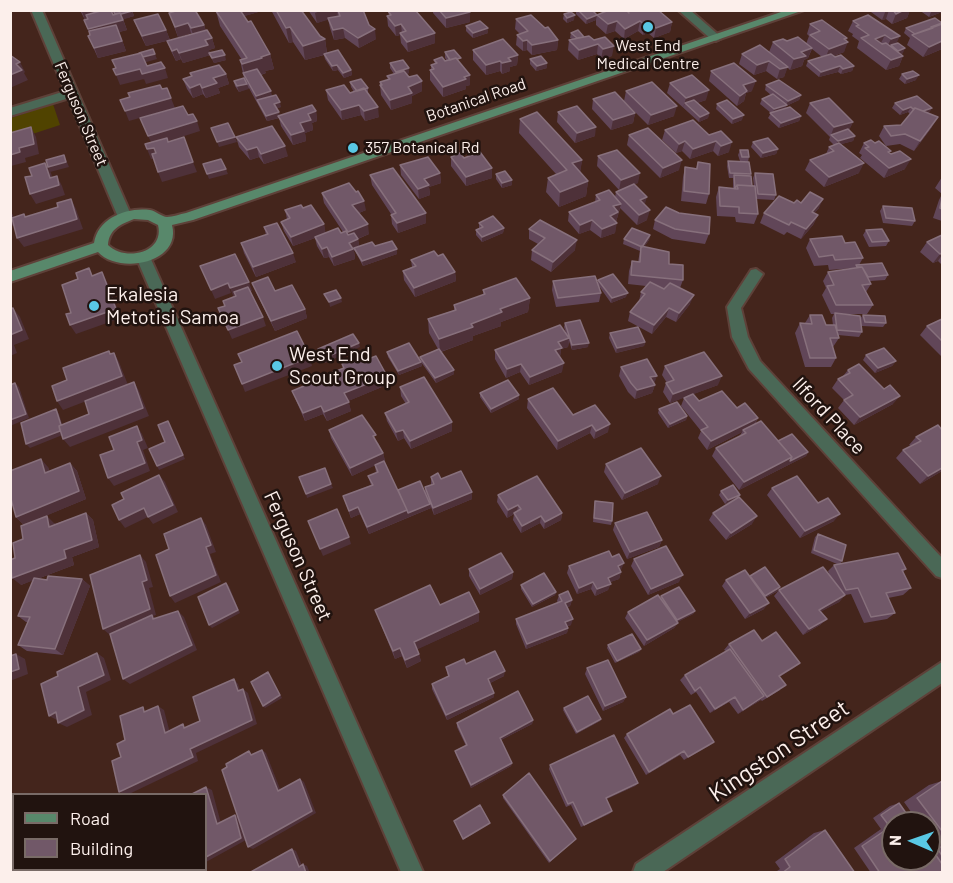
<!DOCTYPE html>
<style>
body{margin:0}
#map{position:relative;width:953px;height:883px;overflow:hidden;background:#44251c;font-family:Barlow,sans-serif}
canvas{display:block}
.frame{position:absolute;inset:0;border:12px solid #fcefeb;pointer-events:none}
.legend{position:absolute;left:12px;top:793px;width:195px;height:78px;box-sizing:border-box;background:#21130f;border:2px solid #796b67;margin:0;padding:8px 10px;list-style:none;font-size:18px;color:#fcefeb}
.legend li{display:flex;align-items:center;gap:12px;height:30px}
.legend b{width:30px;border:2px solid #796b67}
.north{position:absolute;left:881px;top:811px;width:60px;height:60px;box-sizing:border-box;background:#21130f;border:2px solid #796b67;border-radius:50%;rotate:272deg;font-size:16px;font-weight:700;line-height:24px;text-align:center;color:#fcefeb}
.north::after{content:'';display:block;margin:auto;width:21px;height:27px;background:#59c8e4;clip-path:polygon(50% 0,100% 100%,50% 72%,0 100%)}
</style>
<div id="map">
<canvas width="953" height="883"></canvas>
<div class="frame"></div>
<ul class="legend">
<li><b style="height:8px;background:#58886b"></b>Road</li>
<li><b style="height:16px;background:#715868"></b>Building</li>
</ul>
<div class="north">N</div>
</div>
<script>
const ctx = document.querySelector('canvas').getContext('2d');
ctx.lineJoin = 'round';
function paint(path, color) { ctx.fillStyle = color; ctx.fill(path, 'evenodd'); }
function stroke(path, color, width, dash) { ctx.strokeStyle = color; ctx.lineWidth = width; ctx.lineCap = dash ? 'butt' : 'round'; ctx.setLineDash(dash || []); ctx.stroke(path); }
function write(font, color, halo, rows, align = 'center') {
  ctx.font = font + ' Barlow,sans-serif'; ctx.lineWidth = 5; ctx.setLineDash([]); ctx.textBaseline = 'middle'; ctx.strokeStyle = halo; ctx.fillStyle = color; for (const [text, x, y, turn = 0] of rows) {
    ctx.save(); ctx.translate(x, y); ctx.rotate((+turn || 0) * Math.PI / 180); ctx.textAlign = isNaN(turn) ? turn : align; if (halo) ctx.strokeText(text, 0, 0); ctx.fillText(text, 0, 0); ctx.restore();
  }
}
const green = new Path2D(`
 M53 104 60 125 11 141V118Z`);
const minor = new Path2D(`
 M678 10H690L722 38 716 41 712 40Z
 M72 89 78 93 76 96 10 116V108Z
 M756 269 763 274 741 308 748 337 760 361 942 558V578L936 576 749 369 732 337 727 307 751 270Z
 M942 662V683L663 872H633L636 864Z`);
const tertiary = new Path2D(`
 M31 10H42L132 217 130 220H120L118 217Z
 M143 252 150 257 423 872H401L136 257Z`);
const secondary = new Path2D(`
 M787 10H804L193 220 172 225C182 263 119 275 98 252L10 282V271L94 243C98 218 127 207 150 210 156 211 162 217 167 217 173 217 180 214 186 213ZM134 219 148 220 158 225C165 253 125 262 108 245 109 229 121 224 134 219Z`);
const wall = new Path2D(`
 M80 10H132L134 16 123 19 127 30 119 32 126 51 98 58 88 36 90 35 84 20H85Z
 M265 10 244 16 270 54 274 69 265 71 266 73 261 75 272 96 281 107 276 108 279 115 316 111 317 121 312 123 313 130 305 133 306 141 293 145 281 126 279 118 267 121 249 88 239 92 235 86 234 81 244 78 240 60H242L220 26 216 11Z
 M271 10H301L320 36 325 39 327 53 351 70 352 75 344 78 338 70 333 71 325 59 324 55 305 60 293 42 289 43Z
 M308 10H363L376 39 359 48 345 38 334 40 330 28 328 19 317 23Z
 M433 10H469L470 22 446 28 433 13Z
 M576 10H592L597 15 672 22 670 32 654 38 648 33 643 35 638 31 624 39 615 31 606 34 596 25V20L586 24 576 14Z
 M872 10H910L907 18 892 24 886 19 882 20 871 12Z
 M919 10H942V12L929 17Z
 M388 11 435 33V43L408 52 401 43 400 35 396 36 388 26 387 16 389 15Z
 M169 13 204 25 206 31 212 38 215 48 209 50 210 53 226 60 214 63 210 55 183 63 181 59 176 61 171 51 167 41 192 34 191 33 178 37Z
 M564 14 574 20 567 23 563 19Z
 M868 15 896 44 903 53 901 54 903 56 899 66 886 70 857 48 859 41 852 36 853 34 848 31 853 21Z
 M516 19 558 40 557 50 532 55 527 50 523 51 516 45 517 35 520 34 515 29Z
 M134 20 166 30 170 40 146 46 138 30Z
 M810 24 847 38 844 52 834 56 854 66 852 71 841 74 838 72 819 77 806 66 808 61 822 57 812 49 808 58 804 60 802 66 790 70 787 67 784 77 777 79 766 71 754 75 739 64 742 54 769 52 773 42 787 41 806 44 809 36 807 34Z
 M942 24V49L923 57 907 45 910 38 904 33 906 28Z
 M466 26 488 28V33L473 38 466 31Z
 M571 33 594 40 612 56 601 59 597 54 578 60 568 50 569 40 572 39 570 38Z
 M473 50 518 55 517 65 510 67V71L502 74 500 71 486 75 473 60Z
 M445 52 460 63 470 75V85L466 86V89L443 97 430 80V70H431V65L435 64 434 60 447 61 445 58Z
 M530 59 547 68 536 71 530 64Z
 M390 63 409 73 406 74 409 77 422 81V91L412 96V103L391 110 381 95 380 85V82L388 80 387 76 394 74 390 68Z
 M711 71 752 91 746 93 744 101 737 106 709 81Z
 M190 73 226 74 229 84 218 88 220 93 206 98 203 94 193 98 187 89 183 79 191 76Z
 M902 74 916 80 905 84 899 79Z
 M350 82 368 88V93L379 117 365 121 361 115 342 120 328 100 326 90 350 93 354 92 351 87Z
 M670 83 706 100 697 103 709 113 708 118 699 122 667 93Z
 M766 85 801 95 799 100 786 106 785 108 801 116 799 121 779 128 768 118 771 113 760 104 762 99 771 95 765 90Z
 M626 91 674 116 648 125 624 101Z
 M917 96 929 113 932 127 914 151 900 144 886 146 879 136 884 126 901 125 910 114 908 112 900 115 892 108 895 103Z
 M593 99 635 113 633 123 611 130 592 109Z
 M810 103 853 122 849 130 855 136 853 141 841 144 859 173 824 187 805 170 810 160 826 154 829 147 834 145 829 140 830 137 806 113Z
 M717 104 742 120 732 124 716 109Z
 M558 112 595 136 575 143 557 122Z
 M520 119 582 160 580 172 588 181 586 196 559 207 546 192 548 178 556 174 519 133Z
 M665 130 709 135 729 152 718 156 713 151 690 159 682 151 676 153 662 140Z
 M629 135 679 170 660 178 627 145Z
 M236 137 288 156 264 164 259 157 250 160 239 147Z
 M753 142 778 149 776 154 761 158 751 147Z
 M864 143 890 153 905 169 884 178 860 158 862 155 859 153Z
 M740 150 749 157 748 162 751 174 750 176 752 186H754L753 178 755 173 776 195 774 200 756 199 758 214 754 224 736 222 735 217 717 216 716 197 719 187 733 189V178H729L727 166 728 161H740L738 155Z
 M598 156 638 183 634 184 645 205 647 220 637 225 620 208 616 222 615 233 601 238 590 230 579 234 568 221 569 212 595 202 596 195 615 197 616 192 619 190 597 166Z
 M451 157 464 158 492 168V178L466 186 451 166Z
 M698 162 709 194 706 204 681 201 683 177 685 167 696 168Z
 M400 165 440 173 441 183 429 187 430 195 419 199 401 175Z
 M496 174 512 185 502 188 496 179Z
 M370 175 426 213V223L398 233 392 224 391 215V214L372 185Z
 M942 177V194L935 188Z
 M322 193 366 210 359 213 369 234 358 239 359 246H375L397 254 363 266 355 251H354L355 259 334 266 329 257 324 258 317 246 315 238 293 246 284 231 281 222 287 219 285 210 303 208 324 224 325 233 343 232 324 203Z
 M942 194V221L933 218 939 200Z
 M794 203H801L819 208 814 213 818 215 813 225 801 239 787 232 784 235 760 223 764 213Z
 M883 206 915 221 912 226 883 223 880 211Z
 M679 213 709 234 705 244 672 239 653 229 655 220Z
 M479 223 504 228 503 233 482 242 476 235V230L479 228Z
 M264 227 296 262 256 277 244 253 241 243 266 235Z
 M529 229 575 250 551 272 531 260 532 250 538 244 529 239Z
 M866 230 889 241 886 246 869 247 863 235Z
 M650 235 649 240 644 247 669 264 683 280 680 288 690 304 676 322 666 317 652 334 628 321 630 312 639 301 641 292 646 286 628 284 629 271 632 261 638 262 640 251 623 244 624 239Z
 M942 235V265L938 261 933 263 920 252 927 242Z
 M810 239 845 243 863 258 859 265 888 275 885 280 870 281 871 284 866 292 873 305 867 314H843L860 319 863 315 886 323 883 327 862 326V332L859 337 838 335 839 338 833 347 836 358 831 367H805L795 333 800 323H805L810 315 826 325H833L832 318 834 314H831L822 295 826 288 823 281 828 272 855 268 829 270 828 265 814 266 806 248Z
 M438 256 455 272 456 281 415 297 404 280 403 271 412 267 411 260Z
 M598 280 626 297 611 303 599 286 601 293 599 302 556 307 552 290 553 281 598 283Z
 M252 283 275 291 305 309 307 318 275 331 256 292Z
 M483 290 530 298 528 312 501 322V326L473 336V340L441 352 454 370V374L436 383 421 362 422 366 399 375 388 357 387 352 421 361 420 357 438 349 429 333 428 319 454 310V305L483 295Z
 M942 319V357L920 335 927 326Z
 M565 323 588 347 572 350 569 341 568 347 561 349 560 357H559L562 372 529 385 520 372 506 378 495 359V350L566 333 564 327Z
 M610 333 645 342 644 346 616 353 609 338Z
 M866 355 896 361 892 366 875 373 863 360Z
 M363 361 389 384 348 401 351 411 327 421 323 414 305 421 292 391 303 386 302 382 321 377 343 369 342 364Z
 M665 366 718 385 693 394 699 401 737 408 758 418 755 424 778 441 808 452 806 456 739 490 712 456 716 448 739 437 742 432 707 450 698 438 701 431 681 406 684 398 687 396 670 403 663 392 666 383H667L662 375Z
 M621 367 655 385 652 393 635 399 628 392 619 376Z
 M848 370 893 404 854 425 838 408 844 400 832 388 838 379 843 376Z
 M400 387 452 422V431L411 449 404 438 398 441 387 421 385 413 406 404 401 396Z
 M480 393 519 399 491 413 480 397Z
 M528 399 573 415 608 432 594 439 590 433 557 450 527 408Z
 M659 409 687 416 686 420 668 428 658 413Z
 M938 425 942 471 920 484 896 458 903 450 911 446 909 445 916 437Z
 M329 430 378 443 383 453 385 461 382 462 398 490 425 493V487L431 485V477L441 479 472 499 434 515 431 507V508L369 534 360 514 351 518 343 496 371 485 368 476 376 473 375 465 352 476 331 438Z
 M70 463 77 471 86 499 28 523H54L55 524 86 513 93 520 99 547 72 557 74 565 37 579H82L90 586 63 655 27 651 18 645 28 622H26L18 616 33 580 21 585 24 525 16 517 48 467 49 471Z
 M606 464 658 484 622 500 604 472Z
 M772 488 818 503 834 521 800 538 767 495Z
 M721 491 740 495 739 497 752 524 726 540 709 520 713 513 733 501 725 504 719 495Z
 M498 495 562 513 561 520 544 529 540 523 521 533 513 520 514 514 507 518 497 502Z
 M595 501 612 521 611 525 593 522Z
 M615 523 662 540 659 547 627 559 613 530Z
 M818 534 842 561 840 564 906 569 903 572 911 588 903 595 888 598 895 613 887 619 864 623 851 594 845 595 839 602 821 611 827 619 820 625 803 635 774 596 779 590 830 576 828 571 834 565 837 564 811 553 815 537Z
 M612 557 621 570H620L621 572 619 579 610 582 608 590 595 596 591 589 577 594 567 573 569 566Z
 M634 559 679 582 648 595 631 566Z
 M469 569 513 572 512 579 480 595 469 576Z
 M750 576 778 591 765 598 764 609 745 619 722 586 726 580Z
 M521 585 556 592 555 595 532 607 521 589Z
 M559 595 572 600 570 606 568 607 571 625 568 626V628L567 633 526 649 516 624V619L558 603 557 601Z
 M661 596 695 611 693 614 677 622 678 623 674 628 644 646 625 618 628 612 660 598Z
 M440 605 479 621 417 649 421 661 407 668 402 656 395 659 375 610Z
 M762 641 800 663 779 677 780 690 762 701 761 700 738 714 729 702 710 713 696 692 691 695 680 680 685 675 726 651 724 650 729 644Z
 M608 645 641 649 639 652 615 663 607 648Z
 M466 664 504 676 490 683 494 693V697L447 720 432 689V684L448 676 446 667Z
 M587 668 626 697 623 702 603 711 585 674Z
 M564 708 601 719 600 721 576 734 563 710Z
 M673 714 714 742 684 760 680 755 646 775 624 738 627 734Z
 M533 720 532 724 501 740 512 763 511 766 471 788 456 755 455 751 466 746 457 727V723Z
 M550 765 638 783 635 786 606 799 612 811 609 814 581 827 571 805 566 807 549 769Z
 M942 781V873H871L854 848 881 829 873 818 890 806 899 803 931 847 935 844 929 836V823H919L904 802 929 785Z
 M503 795 576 839 549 863 503 798Z
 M825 830 855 873H774L780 869 775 862 814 833Z`);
const shadedWall = new Path2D(`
 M87 10H113L114 14 86 22 82 12Z
 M233 10H265L235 19Z
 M323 10H337L338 17 317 23 315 13Z
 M886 10H889L886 19 882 20Z
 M904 10H910L907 18 892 24 896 14Z
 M932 10H942V12L929 17Z
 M132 11 134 16 122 20H123L127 30 119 32 126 51 98 58 88 29 116 16Z
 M470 12V22L446 28V18Z
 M575 15 574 20 567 23V18Z
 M597 15 596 20 586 24 587 19Z
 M617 21 615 31 606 34 608 24Z
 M640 21 638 31 624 39 625 29Z
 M672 22 670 32 654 38 656 28Z
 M188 23 191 33 178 37 175 27Z
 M650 23 648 33 643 35 645 25Z
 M401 24 402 34 400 33V35L396 36 395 26Z
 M204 25 207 35 194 38 191 28Z
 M290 27 293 42 289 43 286 28Z
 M343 28 345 38 334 40 333 30Z
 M488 28V33L473 38V33Z
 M375 29 376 39 359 48 358 38Z
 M166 30 170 40 146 46 142 36Z
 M435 33V43L408 52 407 42Z
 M885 35 880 45 875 39Z
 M900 36 895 46 891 45 890 48 886 49 891 39Z
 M212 38 215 48 209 50 211 55 183 63 179 53 205 40Z
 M847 38 845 43 848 42 844 52 825 59 829 49Z
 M325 39 327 54 305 60 303 46Z
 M527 40V50L523 51V41Z
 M558 40 557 50 532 55V45Z
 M942 41V49L923 57 929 47Z
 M598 44 597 54 578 60 579 50Z
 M614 46 612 56 601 59 603 49Z
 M812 48 808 58 804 60 802 66 790 70 794 59 801 52Z
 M905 48 903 53 896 56 898 51Z
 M177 49 181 59 176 61 172 51Z
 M155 54 157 59 143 63 141 58Z
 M270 54 274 69 265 71 266 73 246 79 242 64Z
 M225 55 226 60 214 63 212 58Z
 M518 55 517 65 510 67V71L502 74V63L508 58Z
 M903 56 899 66 886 70 891 60Z
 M500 61V71L486 75V65Z
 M769 61 766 71 754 75 757 65Z
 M20 62 25 72 24 73 28 80 10 88V75L16 64Z
 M547 63V68L536 71 537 66Z
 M337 65 338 70 333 71 332 66Z
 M840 66 838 72 819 77 821 72Z
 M854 66 852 71 841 74 843 69Z
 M788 67 784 77 777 79 780 69Z
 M165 68 168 78 146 84 142 74Z
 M409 68V73L396 77V72Z
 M140 69 144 79 120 85 116 75Z
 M351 70 352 75 344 78 343 73Z
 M226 74 229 84 218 88 220 93 206 98 202 88 213 78Z
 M470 75V85L466 86V89L443 97V87Z
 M919 75 916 80 905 84 907 79Z
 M422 81V91L412 96V103L391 110 390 100 408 87Z
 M756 81 752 91 746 93 744 101 737 106 743 85Z
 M200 84 203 94 193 98 190 88Z
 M247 84 249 89 239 92 237 86Z
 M709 90 706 100 688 106 685 103 683 108 686 98Z
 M271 91 273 101 257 100 258 106 256 96Z
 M801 95 799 100 786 106 788 101Z
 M171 98 175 108 129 121 125 111Z
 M280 102 281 107 275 109 274 104Z
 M359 105 361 115 342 120 341 110Z
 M787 105 785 110 773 114 774 109Z
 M677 106 674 116 648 125 651 115Z
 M378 107 379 117 365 121 364 111Z
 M911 107 908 112 900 115 903 110Z
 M932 108 929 113H918Z
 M316 111 317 121 312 123 313 130 305 133 306 141 293 145 291 135 308 114Z
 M279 112 280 117 278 116 279 118 267 121 266 116Z
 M635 113 633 123 611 130 613 120Z
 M709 113 708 118 699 122 700 117Z
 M744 115 742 120 732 124 733 119Z
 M801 116 799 121 779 128 781 123Z
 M938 117 932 127 914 151 920 141Z
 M197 121 200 131 153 146 148 136Z
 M853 122 848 132 831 135 834 127Z
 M31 127 36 137 39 154 25 158 26 162 11 166 10 155 19 148Z
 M596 127 595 136 575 143 577 133Z
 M855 136 853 141 835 146 838 141Z
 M235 137 237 142 219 147 217 142Z
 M685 141 682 151 676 153 679 144Z
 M716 141 713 151 690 159 693 149Z
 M732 142 729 152 718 156 721 146Z
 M285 146 288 156 264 164 261 154Z
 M257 147 259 157 250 160 247 150Z
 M154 148 158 158 151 159 147 149Z
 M778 149 776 154 761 158 763 153Z
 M64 155 69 167 50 172 48 167Z
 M911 159 905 169 884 178 889 168Z
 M582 160 580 174 572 163Z
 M682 160 679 170 660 178 663 168Z
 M193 162 197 172 162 182 158 172Z
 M45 163 51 173 55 186 57 176 62 186 65 195 36 204 30 194 50 178Z
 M864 163 859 173 824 187 829 177Z
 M492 168V178L466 186V177Z
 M226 169 228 174 209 179 207 174Z
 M440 173 441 183 429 187 430 195 419 199 418 189 424 179Z
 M640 173 638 183 619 190 621 180Z
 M512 180V185L502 188V183Z
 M588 181 586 196 559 207 560 192Z
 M647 197 644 207 640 200Z
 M71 199 76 209 83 229 24 247 17 238Z
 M823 199 819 208 807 222 812 212Z
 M364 201 366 210 354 215 352 205Z
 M621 204 616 222 608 225 613 206Z
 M650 210 647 220 637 225 639 215Z
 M10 211 13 215 16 225 10 226Z
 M426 213V223L398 233 397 223Z
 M818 215 813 225 801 239 806 229Z
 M592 220 590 230 579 234 580 225Z
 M617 223 615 233 601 238 602 229Z
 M324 224 326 234 293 246 291 237Z
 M368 224 369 234 350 242 348 232Z
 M504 228 503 233 482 242V237Z
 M650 235 649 240 641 252 642 247Z
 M358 239 360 249 354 248 355 251H354L355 259 334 266 332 257 349 243Z
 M577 240 575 250 551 272 553 262Z
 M327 247 329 257 324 258 322 249Z
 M397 249V254L363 266 362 261Z
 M293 253 296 262 256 277 253 267Z
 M942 253V255L938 261 933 263 940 254Z
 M102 272 107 282 121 318 76 334 70 325Z
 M455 272 456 281 415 297 414 288Z
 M249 282 252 291 234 298 230 288Z
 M228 283 231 293 215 299 211 290Z
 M628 293 626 297 611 303 612 298Z
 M694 295 690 304 676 322 679 313Z
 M341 298 342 302 330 307 329 302Z
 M530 298 528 312 501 322V326L473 336V340L440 352 439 339 500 309Z
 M13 308 20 317 29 339 14 345 17 353 10 356V335Z
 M669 308 666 317 652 334 654 325Z
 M305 309 307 318 275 331 271 321Z
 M263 317 266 326 232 339 228 330Z
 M569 338 568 347 561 349 560 357 554 359 555 350 558 342Z
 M645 342 644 346 616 353 617 348Z
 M359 343 360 347 325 363 324 358Z
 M589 343 588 347 572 350V345Z
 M114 353 119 362 128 385 63 410 57 401Z
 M310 357 312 366 245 392 242 384Z
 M896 361 892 366 875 373 878 368Z
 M421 362 422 366 399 375 398 371Z
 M564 363 562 372 529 385 530 377Z
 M521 364 520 372 506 378 507 369Z
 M454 370V374L436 383 435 378Z
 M387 376 389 384 346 402 344 393Z
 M657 376 654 384 650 377Z
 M722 376 718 385 670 403 673 394Z
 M134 382 139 391 149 416 70 447 63 439Z
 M15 383 19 387 29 418 10 426Z
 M655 385 652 393 635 399 637 390Z
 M519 395V399L491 413V409Z
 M900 396 893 404 854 425 860 417Z
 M349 402 351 411 327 421 324 412Z
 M321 406 323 414 305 421 303 413Z
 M56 409 59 414 65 434 30 448 26 444Z
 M687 416 686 420 668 428 670 424Z
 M758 418 753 426 743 430 742 432 707 450 711 441Z
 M168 421 185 459 159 470 157 466 183 455Z
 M452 422V431L411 449 410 441Z
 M610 424 608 432 594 439 596 431Z
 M592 425 590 433 557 450 558 441Z
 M137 426 142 434 148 448 143 450 150 471 114 486 108 478Z
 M403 430 404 438 398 441 396 432Z
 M808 452 806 456 739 490 744 482 792 457Z
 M383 453 385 461 352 476 350 468Z
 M41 459 48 467 52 481 45 473Z
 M70 463 77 471 86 499 24 525 16 517Z
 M942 468V471L920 484 928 476Z
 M159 475 165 482 178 512 153 524 148 517Z
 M661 476 658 484 622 500 625 493Z
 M331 484 333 488 307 498 306 494Z
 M472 492V499L434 515 433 508Z
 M740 495 738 498 725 504 728 500Z
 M430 504 431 508 409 517 408 513Z
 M518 505 517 512 514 513V514L507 518 508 510Z
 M358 507 360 514 351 518 349 511Z
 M144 508 150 516 125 528 119 520Z
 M407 510 409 517 369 534 367 527Z
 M86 513 93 520 99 547 72 557 74 565 21 585 12 578 64 550Z
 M562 513 561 520 544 529 545 522Z
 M840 514 834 521 800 538 805 531Z
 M47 516 54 523 56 534 49 527Z
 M541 516 540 523 521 533 522 526Z
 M757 516 752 524 726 540 731 533Z
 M201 518 206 525 216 552 210 554 221 582 175 603 170 596 206 547Z
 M349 537 351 544 323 556 320 549Z
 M662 540 659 547 627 559 630 552Z
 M140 555 146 562 153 587 149 588 156 615 153 616 158 620 110 635 103 629 142 582Z
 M624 563 621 570 615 572 618 566Z
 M513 572 512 579 480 595V589Z
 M621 572 619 579 605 584 608 578Z
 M683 575 679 582 648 595 651 589Z
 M82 579 90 586 63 655 55 649Z
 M593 582 591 589 577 594 579 588Z
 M226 583 229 586 240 613 212 628 209 625Z
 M611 584 608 590 595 596 597 589Z
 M780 587 778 591 763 599 765 596Z
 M556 592 555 595 532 607 533 604Z
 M845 595 839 602 813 616 819 610Z
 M572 600 570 606 564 609 565 603Z
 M769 603 764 609 745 619 750 613Z
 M178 611 184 617 197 650 130 684 123 679Z
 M695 611 693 614 676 623 677 620Z
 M479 612V621L416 650 414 642Z
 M573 619 571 625 564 627 565 622Z
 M827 619 820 625 803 635 809 629Z
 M678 623 674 628 644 646 647 640Z
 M568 628 567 633 526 649 527 644Z
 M400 648 402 656 395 659 393 651Z
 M641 649 639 652 615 663 617 661Z
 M97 653 104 658 111 680 86 692 92 715 67 727 58 723Z
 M16 654 25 659 28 674 10 681V672Z
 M419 654 421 661 407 668 405 660Z
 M800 663 794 668 773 681 779 676Z
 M505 671 504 676 488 684V679Z
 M268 672 282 698 265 708 263 706Z
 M234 679 238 684 242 696 238 691Z
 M243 689 248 693 257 724 196 753 198 761 127 795 119 792 190 749Z
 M494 693V697L447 720 446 715Z
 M764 696 759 701 738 714 743 710Z
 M626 697 623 702 603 711 605 706Z
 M735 697 729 702 710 713 715 709Z
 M158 706 164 710 171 737 165 733Z
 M56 712 64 717 57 720 49 716Z
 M601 719 600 721 576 734 577 732Z
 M533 720 532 724 499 741 500 738Z
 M714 742 709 746 684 760 688 757Z
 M262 750 266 753 282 794 278 791Z
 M684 751 680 755 646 775 649 772Z
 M512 763 511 766 471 788V785Z
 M300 779 304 782 316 813 253 849 248 847Z
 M638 783 635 786 603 801 606 798Z
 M206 787 212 790 222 827 217 824Z
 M612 811 609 814 581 827 584 825Z
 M235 815 240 817 246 840 206 862V857Z
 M490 823 489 824 463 840V839Z
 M292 849 296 851 303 868 299 867Z
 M14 854V861L10 862V856Z
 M303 864 307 866 310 873H306Z
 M58 870H62L63 873H58Z
 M127 870H135V873H128Z`);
const building = new Path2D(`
 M104 10H111L113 15 120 13 123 20 88 29 84 20 88 19 86 15Z
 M113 10H132V11L121 14 120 13 115 14Z
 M179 10H195L204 25 191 28 188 23 175 27 169 13Z
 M219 10H240L248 22 251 21 270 54 261 57 262 58 242 64 240 60 247 58 216 11Z
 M276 10H301L320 36 325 39 303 46 290 27 286 28Z
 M338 10H363L369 25 375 29 358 38 343 28 333 30 328 18 340 16Z
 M391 10H415L435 33 407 42 400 33 406 31 401 24 395 26 387 16 391 15 388 11Z
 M439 10H469L470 12 446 18Z
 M578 10H592L597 15 587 19Z
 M609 10H626L629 13 627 10H658L672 22 656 28 650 23 645 25 640 21 625 29 617 21 608 24 597 15Z
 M893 10H904L896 14Z
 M571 12 575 15 567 18 564 14Z
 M158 14 166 30 142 36 134 20Z
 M531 15 545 28 548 27 558 40 532 45 527 40 523 41 517 35 528 31 516 19Z
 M868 15 900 36 891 39 885 35 875 39 882 44 886 43 903 56 891 60 861 38 869 35 856 26 859 25 853 21Z
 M935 18 942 23 931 27 933 28 915 34 906 28Z
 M822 20 847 38 844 39 848 42 829 49 810 35 820 31 810 24Z
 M480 21 488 28 473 33 466 26Z
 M942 24V41L929 47 912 35Z
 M116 25 122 41 94 48 88 36 90 35 89 31Z
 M207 30 212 38 205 40 208 45 179 53 177 49 172 51 167 41Z
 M578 30 584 37 577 38 571 33Z
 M589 36 594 40 605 37 614 46 603 49 598 44 579 50 569 40Z
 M798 37 812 48 801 52 806 56 794 59 773 42 783 39 787 41Z
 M503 39 518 55 508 58 511 61 502 63 500 61 486 65 473 50Z
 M898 43 905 48 898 51 891 45Z
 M760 45 788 67 780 69 769 61 757 65 742 54Z
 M153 49 155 54 143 57 141 53H139Z
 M222 50 225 55 212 58 209 53Z
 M338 50 351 70 343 73 337 65 332 66 324 54Z
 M454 50 461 58 457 59 456 58 450 60 445 52Z
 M141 53 147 66 161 62 165 68 142 74 140 69 116 75 113 69 116 68 112 60Z
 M831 54 835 57 841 55 854 66 843 69 840 66 821 72 808 61Z
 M10 55 20 62 16 64 22 70 10 75Z
 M541 56 547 63 537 66 530 59Z
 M442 57 445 61 456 58 470 75 464 77 466 79 443 87 430 70 434 69 431 65 437 63 434 60Z
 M403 60 409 68 396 72 390 63Z
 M734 63 756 81 743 85 747 91 740 96 711 71Z
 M219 65 226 74 213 78 217 83 202 88 200 84 190 88 183 79 192 76 190 73Z
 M257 69 271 91 256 96 243 73Z
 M404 71 409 77 417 75 422 81 408 87 412 93 390 100 380 85H382L380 82 390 79 387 76Z
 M913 71 919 75 907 79 902 74Z
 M692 75 709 90 686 98 670 83Z
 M244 78 247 84 237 86 234 81Z
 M361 79 368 88 357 91 350 82Z
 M779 80 801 95 788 101 766 85Z
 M652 82 677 106 651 115 626 91Z
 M160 85 162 89 167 88 171 98 125 111 120 100 130 97 128 93Z
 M344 85 350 93 364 88 378 107 364 111 359 105 341 110 326 90Z
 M615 92 635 113 613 120 593 99Z
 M773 94 787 105 774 109 762 99Z
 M276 95 280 102 274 104 279 112 266 116 257 100Z
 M917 96 932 108 923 111 915 108 913 109 911 107 903 110 895 103Z
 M829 98 853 122 834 127 810 103Z
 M694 100 709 113 700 117 685 103Z
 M727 100 744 115 733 119 717 104Z
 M312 105 316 111 308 114 311 120 300 123 304 131 291 135 278 116Z
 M183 106 188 115 193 114 197 121 148 136 140 118Z
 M577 106 596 127 577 133 558 112Z
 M790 107 801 116 781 123 770 113Z
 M915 108 938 117 920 141 905 134 891 136 884 126 901 125Z
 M537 112 582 160 572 163 588 181 560 192 548 178 567 170 520 119Z
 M693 120 709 135 721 131 732 142 721 146 716 141 693 149 685 141 679 144 665 130Z
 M228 123 235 137 217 142 211 128Z
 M272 126 285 146 261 154 257 147 247 150 236 137Z
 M31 127 34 144 19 148 20 152 10 155V133Z
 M648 128 682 160 663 168 629 135Z
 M848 129 855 136 838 141 831 135Z
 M184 137 193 162 158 172 152 154 156 153 154 148 147 149 145 144 167 138 168 142Z
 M768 138 778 149 763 153 753 142Z
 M871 140 875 143 879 141 891 151 888 152 891 154 900 151 911 159 889 168 865 148 869 147 864 143Z
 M839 143 864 163 829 177 810 160 834 151 829 147Z
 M617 150 640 173 621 180 598 156Z
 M740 150H748L749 157H742Z
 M480 152 492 168 466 177 451 157 460 153 464 158Z
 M64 155 66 162 48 167 46 160Z
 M428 157 440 173 424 179 429 185 418 189 400 165Z
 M221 159 226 169 207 174 203 164Z
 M728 161 749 162 751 174 730 173Z
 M698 162 710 164 709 194 684 191 685 167 697 169Z
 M45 163 50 178 57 176 59 185 30 194 25 177 32 176 29 168Z
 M393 168 426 213 397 223 391 215 396 213 370 175Z
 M505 171 512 180 502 183 496 174Z
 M755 173 773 174 776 195 758 194Z
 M734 175 751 176 752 186 737 185 735 189Z
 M349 183 356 192 358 191 364 201 352 205 368 224 348 232 322 193Z
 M634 184 647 197 640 200 650 210 639 215 616 192Z
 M737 185 755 186 758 214 739 213V207L720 206 719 187 738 189Z
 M609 190 621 204 613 206 618 212 610 216 617 223 602 229 592 220 580 225 569 212 600 200 596 195Z
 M810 192 823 199 812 212 818 215 806 229 791 222 789 225 764 213 779 196 794 203 797 200 801 203Z
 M942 198V209L940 208Z
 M71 199 77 219 17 238 12 218 24 214 25 217 58 207 57 203Z
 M301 205 303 208 311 205 324 224 291 237 281 222 290 218 285 210Z
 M883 206 912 208 915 221 886 218Z
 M666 207 679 213 710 217 709 234 675 229 655 220Z
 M493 216 504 228 482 237 476 230 483 227 479 223Z
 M540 220 577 240 553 262 532 250 545 238 529 229Z
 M277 223 293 253 253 267 241 243 268 234 264 227Z
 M338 228 341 233 346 231 348 235 354 233 358 239 349 243 353 249 332 257 327 247 322 249 315 237Z
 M632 228 650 235 642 247 624 239Z
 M882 229 889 241 872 242 866 230Z
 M942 235V253L940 254 927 242Z
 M842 236 845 243 855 242 863 258 835 260 833 255 819 257 810 239Z
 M392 241 397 249 362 261 354 248 372 242 375 246Z
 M641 246 669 252V264L683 265V280L631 275 632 261 640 262Z
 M434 251 438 256 443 254 455 272 414 288 403 271 416 266 411 260Z
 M235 254 249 282 230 288 228 283 211 290 200 266Z
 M882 263 888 275 868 277 862 267H857L856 265Z
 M862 267 871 284 862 285 873 305H836L827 286 834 285 828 272Z
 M89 268 92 276 102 272 116 309 70 325 66 314 71 313 62 285 78 279 76 273Z
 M613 274 628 293 612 298 598 280Z
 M595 276 601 293 558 298 553 281Z
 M268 277 275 291 292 285 305 309 271 321 252 283Z
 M516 278 530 298 500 309 502 312 471 324 473 327 439 339 428 319 456 310 454 305 485 294 483 290Z
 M650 282 664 289 670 283 694 295 679 313 669 308 654 325 630 312 645 294 641 292Z
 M248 287 263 317 228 330 218 308 225 306 223 301 236 296 234 292Z
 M336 290 341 298 329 302 324 294Z
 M13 308 22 330 10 335V309Z
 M835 313 860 316 862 332 837 330Z
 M810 315H822L826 325H835L839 338H830L836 358H810L800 323 812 324Z
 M863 315 885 316 886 323 865 322Z
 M942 319V341L927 326Z
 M580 320 589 343 572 345 565 323Z
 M560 325 569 338 558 342 562 348 555 350 564 363 530 377 521 364 507 369 495 350Z
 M638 327 645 342 617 348 610 333Z
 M297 331 310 357 242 384 234 365 242 362 238 354Z
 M353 334 359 343 324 358 318 349Z
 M409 343 421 362 398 371 387 352Z
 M884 348 896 361 878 368 866 355Z
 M439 349 454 370 435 378 420 357Z
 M109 351 110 354 114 353 122 376 57 401 52 386 67 380 63 368Z
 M704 352 722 376 673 394 666 383 674 380 665 366Z
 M376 356 387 376 344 393 349 402 324 412 321 406 303 413 292 391 304 386 302 382 320 375 321 377 344 368 342 364 360 357 363 361Z
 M647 359 657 376 650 377 655 385 637 390 631 383 621 367Z
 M859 364 884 389 890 385 900 396 860 417 844 400 853 395 838 379 850 373 848 370Z
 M424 377 452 422 410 441 403 430 396 432 385 413 409 402 400 387Z
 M508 380 519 395 491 409 480 393Z
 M134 382 143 408 63 439 59 426 89 414 85 401Z
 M15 383 26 414 10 420V385Z
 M553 388 573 415 595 405 610 424 596 431 592 425 558 441 528 399Z
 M722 391 737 408 745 403 758 418 711 441 701 430 708 427 684 398 693 394 699 401Z
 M677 402 687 416 670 424 659 409Z
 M56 409 61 425 59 426 60 431 26 444 21 423Z
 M362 415 376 435 373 436 383 453 350 468 329 430Z
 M168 421 183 455 157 466 149 449 165 442 158 425Z
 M761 421 792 457 744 482 716 448 746 433 743 430Z
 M938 425 942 430V468L928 476 903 450 921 441 916 437Z
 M137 426 142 440 137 442 145 463 108 478 100 455 114 450 109 437Z
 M792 434 808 452 790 461 792 457 778 441Z
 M641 448 661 476 625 493 606 464Z
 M41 459 45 473 70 463 79 491 16 517 10 495V471Z
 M384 461 407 510 367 527 358 507 349 511 343 496 373 485 368 476 378 472 375 465Z
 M325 468 331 484 306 494 299 477Z
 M461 471 472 492 433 508 425 487 434 484 431 477 438 473 441 479Z
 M159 475 173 505 148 517 144 508 119 520 112 505 124 499 121 493Z
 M537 476 562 513 545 522 541 516 522 526 514 513 521 509 518 505 508 510 498 495Z
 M797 476 818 503 828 498 840 514 805 531 772 488Z
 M420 481 430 504 408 513 407 510 398 490Z
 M733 485 740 495 728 500 721 491Z
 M739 497 757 516 731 533 713 513Z
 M595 501 613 503 612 521 594 518Z
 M337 509 349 537 320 549 308 521Z
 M647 512 662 540 630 552 615 523Z
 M86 513 92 540 64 550 66 558 12 578 10 560 15 558 13 543 23 539 21 526 47 516 49 527Z
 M201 518 211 545 206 547 216 575 170 596 156 555 169 549 164 534Z
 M818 534 846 545 842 561 814 550Z
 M666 546 683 575 651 589 634 559Z
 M609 551 612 557 619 554 624 563 618 566 621 572 608 578 611 584 597 589 593 582 579 588 569 566Z
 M501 553 513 572 480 589 469 569Z
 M898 553 906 569 902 570 911 588 886 593 895 613 871 617 858 588 846 590 834 565Z
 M140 555 147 580 142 582 150 609 103 629 90 575Z
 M765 567 780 587 765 596 750 576Z
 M823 567 845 595 819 610 827 619 809 629 779 590Z
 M745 570 769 603 750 613 726 580Z
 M544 573 556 592 533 604 521 585Z
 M48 576 82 579 55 649 18 645 30 617 18 616 34 578 47 580Z
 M226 583 238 610 209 625 198 597Z
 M430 585 440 605 469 592 479 612 414 642 419 654 405 660 400 648 393 651 375 610Z
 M679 587 695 611 677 620 661 596Z
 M568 591 572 600 565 603 573 619 565 622 568 628 527 644 516 619 562 601 559 595Z
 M658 595 678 623 647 640 628 612Z
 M178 611 192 645 123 679 110 634 152 615 153 619Z
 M754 630 762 641 776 632 800 663 779 676 786 685 767 697 729 644Z
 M632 634 641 649 617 661 608 645Z
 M730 649 764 696 743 710 735 697 715 709 700 687 695 691 685 675Z
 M495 651 505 671 488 679 494 693 446 715 432 684 449 676 446 667 464 659 466 664Z
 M97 653 104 675 78 687 84 710 58 723 56 712 49 716 41 684 58 676 57 672Z
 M16 654 19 669 10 672V656Z
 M608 660 626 697 605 706 587 668Z
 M268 672 280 695 263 706 251 682Z
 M234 679 238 691 243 689 252 720 190 749 193 757 119 792 112 761 121 757 117 744 125 740 120 716 143 707 144 712 158 706 165 733 183 724 184 728 200 721 193 697Z
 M518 691 533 720 500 738 512 763 471 785 455 751 467 745 457 723Z
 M588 696 601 719 577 732 564 708Z
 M690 705 714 742 688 757 684 751 649 772 627 734 670 709 673 714Z
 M614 735 638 783 606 798 612 811 584 825 573 802 568 804 550 765Z
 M262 750 278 791 300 779 312 811 248 847 222 770 227 767 226 764 249 751 251 755Z
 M529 773 576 839 550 861 503 795Z
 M942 781V831L917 798Z
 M206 787 217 824 235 815 241 838 206 857V795H190Z
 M899 803 913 823H893V859H929V845L942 864V873H880L862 846 890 827 881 815Z
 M480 805 490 823 463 839 454 821Z
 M14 816V854L10 856V818Z
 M825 830 855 873H782L790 867 785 859Z
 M942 846V856L938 849Z
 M292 849 299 867 303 864 306 873H249Z
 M32 870H58V873H32Z
 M91 870H127L128 873H91Z`);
const markers = [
 [648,27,6,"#59c8e4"],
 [353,148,6,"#59c8e4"],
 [94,306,6,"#59c8e4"],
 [277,366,6,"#59c8e4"]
];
const farPoinames = [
 ["West End",648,46],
 ["Medical Centre",648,64],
 ["357 Botanical Rd",365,148,"left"]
];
const farStreetnames = [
 ["Botanical Road",476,100,-19],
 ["Ferguson Street",81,114,67]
];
const poiNames = [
 ["Ekalesia",106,294],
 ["Metotisi Samoa",106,317],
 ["West End",289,354],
 ["Scout Group",289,377]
];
const streetNames = [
 ["Ilford Place",829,416,47],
 ["Ferguson Street",298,556,66]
];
const nearStreetnames = [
 ["Kingston Street",779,751,-34]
];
paint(green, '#504300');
stroke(minor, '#5e4139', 4);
stroke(tertiary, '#5e4139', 4);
stroke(secondary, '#5e4139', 4);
paint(minor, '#4a6856');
paint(tertiary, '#4a6856');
paint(secondary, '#58886b');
paint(wall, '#614658');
paint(shadedWall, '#4e3139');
paint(building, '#715868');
stroke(building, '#87707c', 1.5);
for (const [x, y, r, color] of markers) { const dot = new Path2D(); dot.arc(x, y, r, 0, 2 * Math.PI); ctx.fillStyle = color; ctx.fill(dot); stroke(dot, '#21130f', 2); }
write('16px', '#fcefeb', '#21130f', farPoinames);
write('16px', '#fcefeb', '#21130f', farStreetnames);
write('20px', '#fcefeb', '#21130f', poiNames, 'left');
write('20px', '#fcefeb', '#21130f', streetNames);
write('24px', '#fcefeb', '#21130f', nearStreetnames);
</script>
